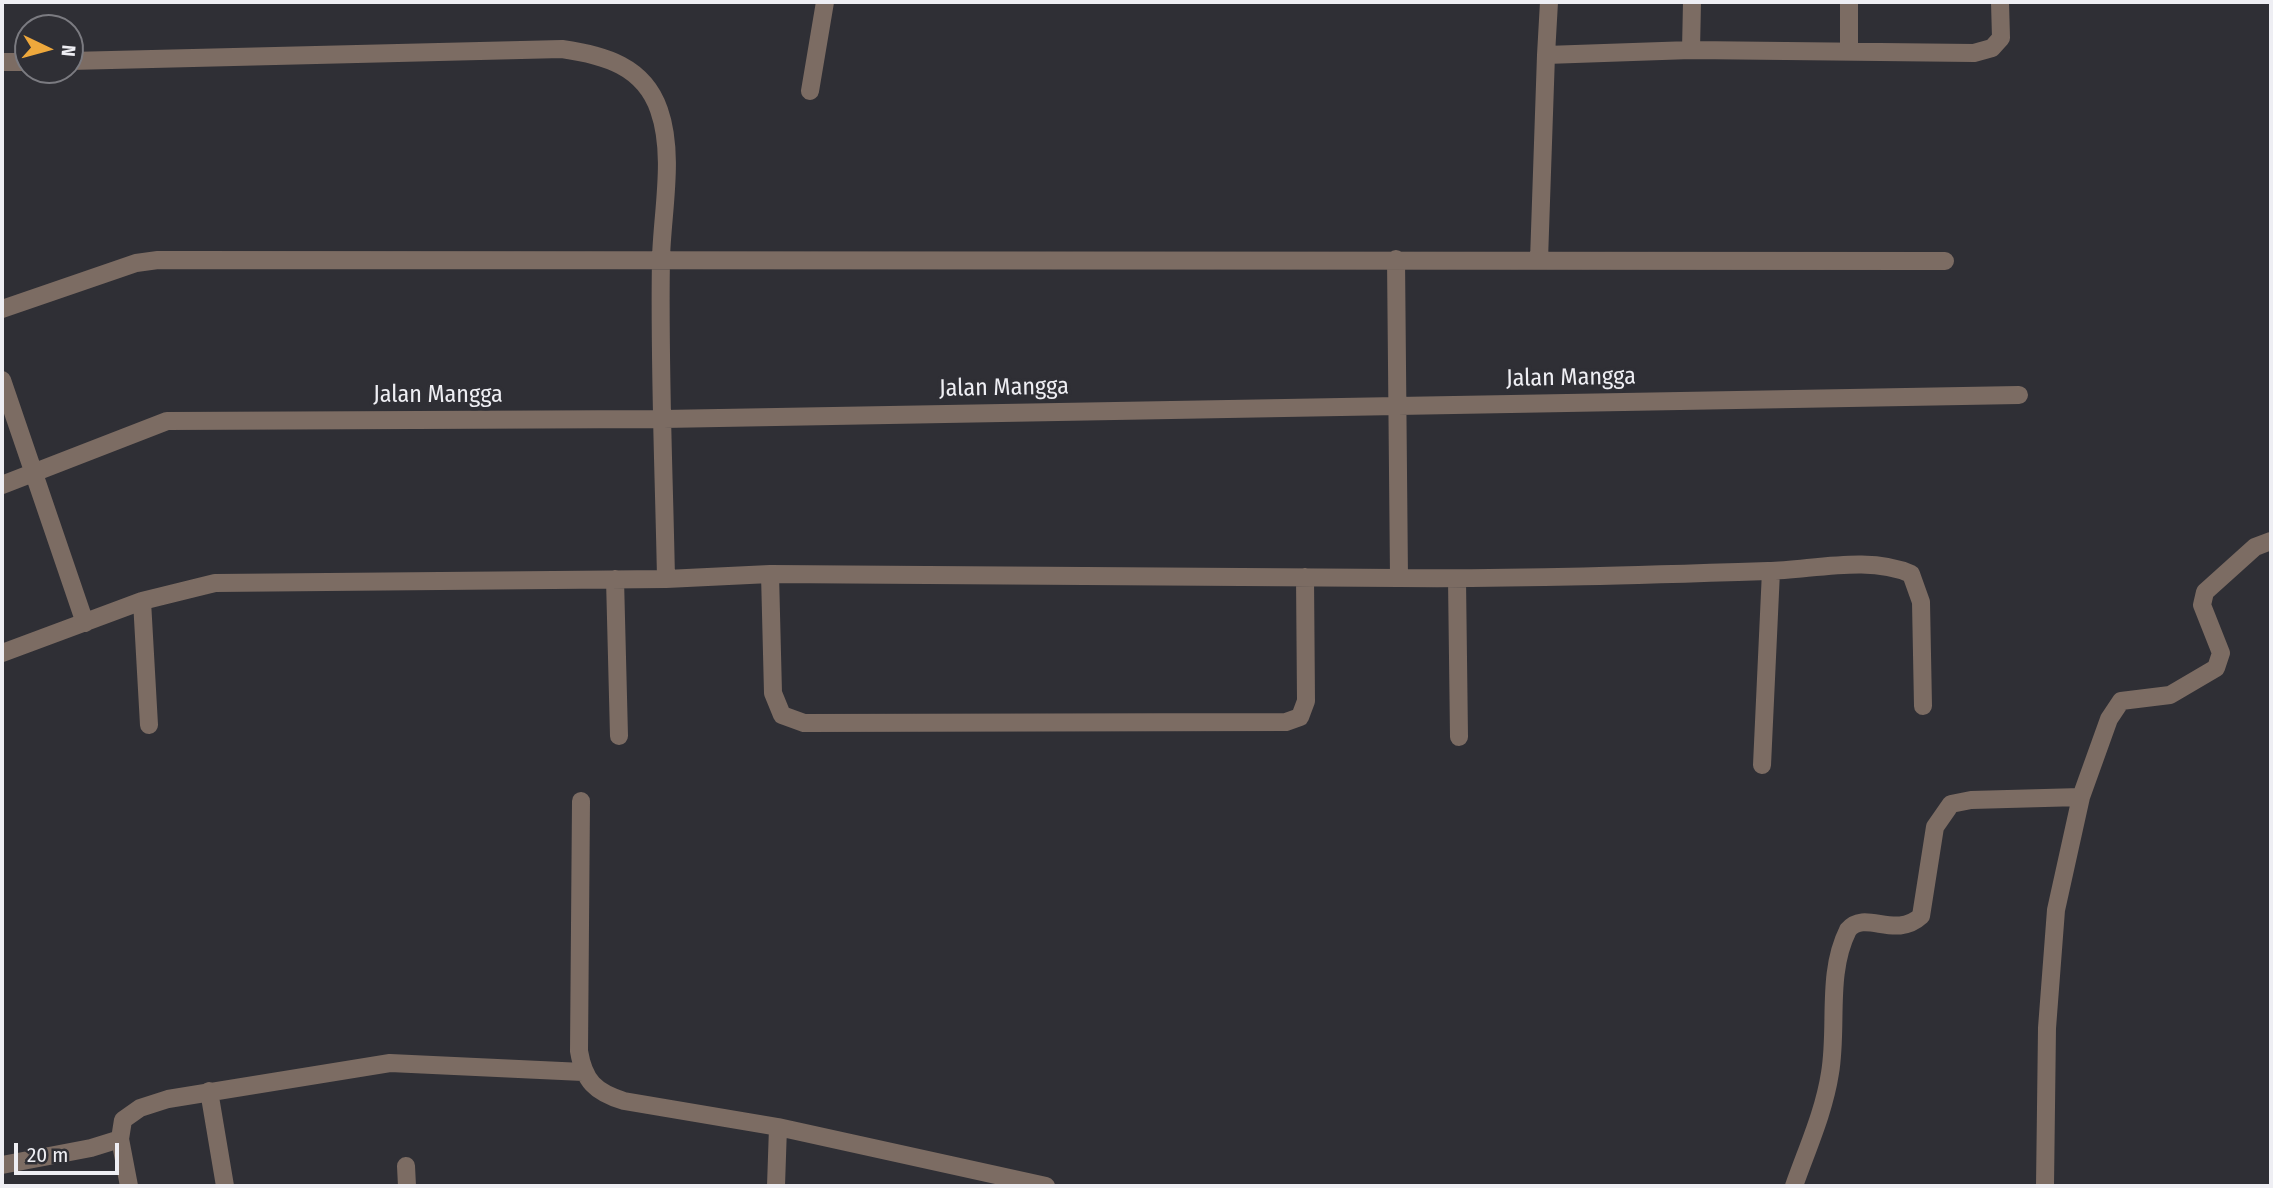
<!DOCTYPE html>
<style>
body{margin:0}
#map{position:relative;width:2273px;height:1188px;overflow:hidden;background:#2f2f35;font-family:"Fira Sans Condensed",sans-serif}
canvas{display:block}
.frame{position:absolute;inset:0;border:4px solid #eeeef3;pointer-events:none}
.north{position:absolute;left:14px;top:14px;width:70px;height:70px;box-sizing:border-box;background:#2f2f35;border:2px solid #7b7b81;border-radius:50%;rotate:95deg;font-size:19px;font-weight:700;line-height:28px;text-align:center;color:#eeeef3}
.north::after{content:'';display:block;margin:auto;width:24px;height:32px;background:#eea83c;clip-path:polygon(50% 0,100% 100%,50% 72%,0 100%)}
.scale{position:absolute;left:14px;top:1143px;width:105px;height:32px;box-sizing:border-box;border:4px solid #eeeef3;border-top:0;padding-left:9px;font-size:21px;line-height:24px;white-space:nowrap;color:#eeeef3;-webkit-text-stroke:5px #2f2f35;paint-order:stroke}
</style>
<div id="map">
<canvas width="2273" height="1188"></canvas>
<div class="frame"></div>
<div class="north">N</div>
<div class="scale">20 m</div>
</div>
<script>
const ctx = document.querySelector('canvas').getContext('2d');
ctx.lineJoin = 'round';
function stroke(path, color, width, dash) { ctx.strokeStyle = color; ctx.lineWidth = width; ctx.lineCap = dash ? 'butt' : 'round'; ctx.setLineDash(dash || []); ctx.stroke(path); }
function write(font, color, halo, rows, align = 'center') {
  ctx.font = font + ' "Fira Sans Condensed",sans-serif'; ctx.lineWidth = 7; ctx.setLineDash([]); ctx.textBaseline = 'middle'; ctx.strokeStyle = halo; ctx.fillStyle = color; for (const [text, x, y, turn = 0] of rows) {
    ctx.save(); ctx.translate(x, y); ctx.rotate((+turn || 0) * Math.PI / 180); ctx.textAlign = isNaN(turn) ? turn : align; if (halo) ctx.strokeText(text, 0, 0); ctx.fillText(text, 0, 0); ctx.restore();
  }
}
const minor = new Path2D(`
 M1691 50 1692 2
 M1849 50V2
 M1546 55 1549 2
 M70 61 562 49C604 55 644 66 659 110 675 155 662 213 661 259 659 365 664 472 666 579
 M2 62H28
 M810 91 825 2
 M1396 259 1399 578C1522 579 1645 575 1768 571 1812 570 1870 555 1911 574L1921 602 1923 706
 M1539 260 1546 55 1691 50 1974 53 1992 48 2001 38 2000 2
 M2 309 136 263 158 260 1945 261
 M2 380 85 623
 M2 485 167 421 663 419 2019 395
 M770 574 773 693 782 715 804 723 1286 722 1300 717 1306 701 1305 577
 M615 579 619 736
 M1457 579 1459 737
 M142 601 149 725
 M2 653 142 601 215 583 666 579 770 574 1399 578
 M1762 765 1771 571
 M581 801 579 1051C584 1081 595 1092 624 1101L778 1127 776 1186
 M209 1091 225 1186
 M778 1127 1046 1186
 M120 1139 129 1186
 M2 1165 91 1148 120 1139 123 1120 140 1108 168 1099 390 1063 583 1072
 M406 1166 407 1186
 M1794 1186C1807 1149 1824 1112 1830 1073 1838 1026 1826 974 1848 930 1865 909 1895 940 1921 916L1935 827 1951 804 1971 800 2081 797
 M2045 1186 2047 1028 2056 910 2081 797 2109 719 2121 701 2170 695 2216 668 2221 653 2202 605 2205 592 2255 547 2271 541`);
const streetNames = [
 ["Jalan Mangga",1571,378,-1],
 ["Jalan Mangga",1004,388,-1],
 ["Jalan Mangga",438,395]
];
stroke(minor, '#7c6c63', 18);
write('24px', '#eeeef3', '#2f2f35', streetNames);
</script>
